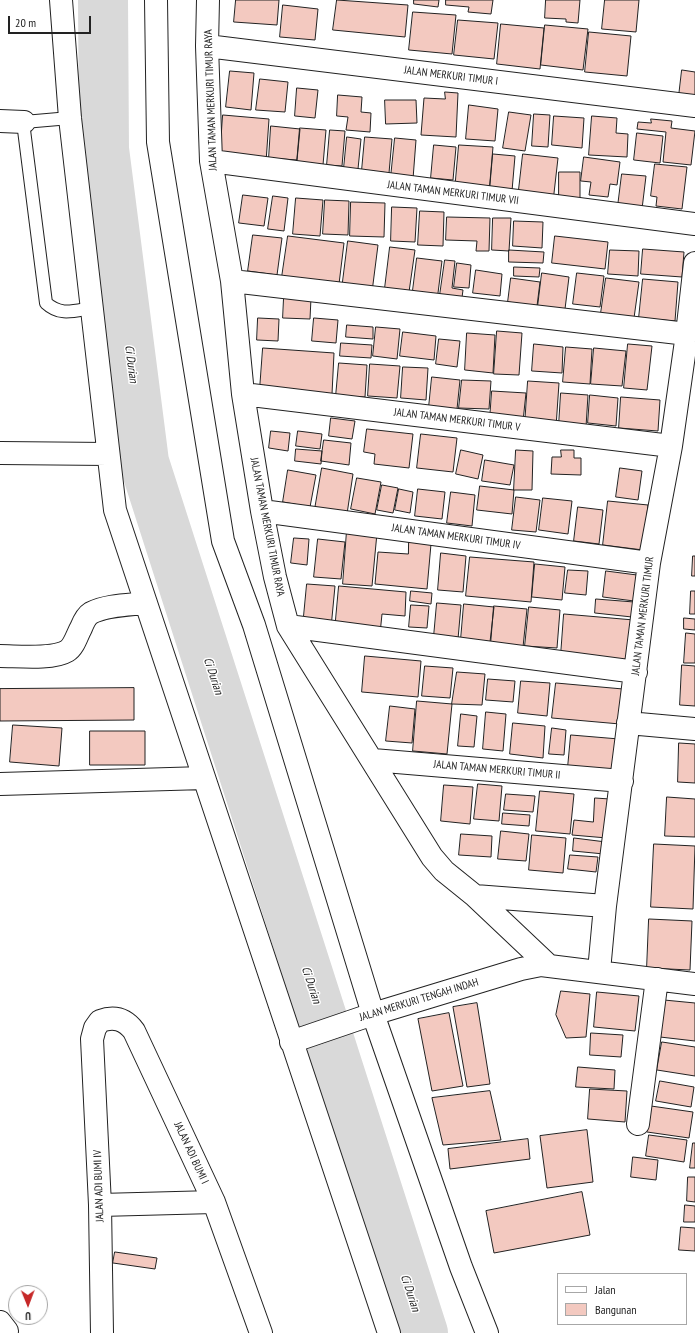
<!DOCTYPE html>
<style>
body{margin:0}
#map{position:relative;width:695px;height:1333px;overflow:hidden;background:#fff;font-family:"PT Sans Narrow",sans-serif}
canvas{display:block}
.legend{position:absolute;left:557px;top:1273px;width:130px;height:52px;box-sizing:border-box;background:#fff;border:1px solid #a7a7a7;margin:0;padding:5px 7px;list-style:none;font-size:12px;color:#222}
.legend li{display:flex;align-items:center;gap:8px;height:20px}
.legend b{width:20px;border:1px solid #a7a7a7}
.north{position:absolute;left:8px;top:1285px;width:40px;height:40px;box-sizing:border-box;background:#fff;border:1px solid #a7a7a7;border-radius:50%;rotate:179deg;font-size:11px;font-weight:700;line-height:16px;text-align:center;color:#222}
.north::after{content:'';display:block;margin:auto;width:14px;height:18px;background:#c62828;clip-path:polygon(50% 0,100% 100%,50% 72%,0 100%)}
.scale{position:absolute;left:8px;top:16px;width:83px;height:18px;box-sizing:border-box;border:2px solid #222;border-top:0;padding-left:5px;font-size:12px;line-height:14px;white-space:nowrap;color:#222;-webkit-text-stroke:3px #fff;paint-order:stroke}
</style>
<div id="map">
<canvas width="695" height="1333"></canvas>
<ul class="legend">
<li><b style="height:5px;background:#fff"></b>Jalan</li>
<li><b style="height:11px;background:#f3c9c0"></b>Bangunan</li>
</ul>
<div class="north">U</div>
<div class="scale">20 m</div>
</div>
<script>
const ctx = document.querySelector('canvas').getContext('2d');
ctx.lineJoin = 'round';
function stroke(path, color, width, dash) { ctx.strokeStyle = color; ctx.lineWidth = width; ctx.lineCap = dash ? 'butt' : 'round'; ctx.setLineDash(dash || []); ctx.stroke(path); }
function paint(path, color) { ctx.fillStyle = color; ctx.fill(path, 'evenodd'); }
function write(font, color, halo, rows, align = 'center') {
  ctx.font = font + ' "PT Sans Narrow",sans-serif'; ctx.lineWidth = 3; ctx.setLineDash([]); ctx.textBaseline = 'middle'; ctx.strokeStyle = halo; ctx.fillStyle = color; for (const [text, x, y, turn = 0] of rows) {
    ctx.save(); ctx.translate(x, y); ctx.rotate((+turn || 0) * Math.PI / 180); ctx.textAlign = isNaN(turn) ? turn : align; if (halo) ctx.strokeText(text, 0, 0); ctx.fillText(text, 0, 0); ctx.restore();
  }
}
const river = new Path2D(`
 M103 0 104 149 144 462 423 1333`);
const building = new Path2D(`
 M236 0H279L277 25 234 22Z
 M337 0 408 5 405 37 333 30Z
 M414 0H439L438 7 414 4Z
 M446 0H493L491 14 468 12 469 7 446 5Z
 M546 0H580L578 23 566 22V19L545 18Z
 M605 0H639L636 32 602 29Z
 M283 5 318 9 315 40 280 37Z
 M413 12 456 15 452 54 409 50Z
 M458 20 498 23 494 59 454 55Z
 M501 24 544 28 540 69 497 64Z
 M545 25 588 29 583 70 541 65Z
 M589 32 631 36 627 76 585 72Z
 M682 70 695 72V97L679 96Z
 M230 71 254 73 251 110 226 107Z
 M260 79 288 82 285 112 256 110Z
 M297 88 318 90 315 118 295 116Z
 M445 92 458 93 456 137 421 135 424 98 445 99Z
 M338 95 362 97 361 112 371 113 370 132 346 130 348 117 337 116Z
 M385 100H416L417 123 386 124Z
 M469 105 498 109 495 141 466 139Z
 M509 112 531 115 525 151 503 148Z
 M534 114 550 115 548 147 532 146Z
 M223 115 269 119 266 162 220 158Z
 M554 116 584 118 582 148 552 145Z
 M592 116 617 118 616 133 628 134 627 157 589 155Z
 M651 119 672 121 671 128 695 131 691 165 663 162 666 132 637 129 638 122 651 123Z
 M271 126 300 129 297 160 269 158Z
 M300 128 326 130 323 165 297 163Z
 M330 130 345 131 342 166 327 165Z
 M637 133 663 136 660 163 634 160Z
 M347 137 361 139 358 169 344 168Z
 M365 137 392 139 389 173 362 170Z
 M395 138 416 140 413 179 391 177Z
 M434 145 456 147 453 180 431 178Z
 M459 145 493 147 489 193 455 190Z
 M493 154 515 156 512 191 490 189Z
 M523 154 558 158 553 202 518 198Z
 M584 157 620 162 617 185 610 184 608 197 589 195 591 182 581 181Z
 M655 164 687 167 682 209 656 206 657 197 651 196Z
 M559 172H580V202H559Z
 M622 174 646 176 642 209 618 206Z
 M243 195 268 198 264 226 239 223Z
 M273 196 288 198 284 231 268 229Z
 M296 198 323 200 320 236 293 234Z
 M325 200 349 201 348 235 323 234Z
 M351 202 385 203 384 237 350 236Z
 M392 207 417 208 415 242 391 241Z
 M420 211 444 212 443 246 418 245Z
 M447 217 490 218 489 251H476L477 241 446 240Z
 M493 218H511L509 251 492 250Z
 M514 221 543 222 542 248 513 246Z
 M253 235 282 238 277 275 248 271Z
 M288 236 344 243 339 284 282 277Z
 M555 236 608 242 605 269 552 263Z
 M348 241 378 245 372 292 342 289Z
 M390 247 415 250 409 292 385 288Z
 M643 249 684 252 682 277 641 274Z
 M509 250 544 252 543 263 509 262Z
 M610 250 639 251 638 276 608 274Z
 M417 258 442 261 437 301 412 298Z
 M445 260 455 261 452 288 463 290 461 305 439 302Z
 M457 263 471 265 469 288 454 287Z
 M514 267 540 268 539 277 514 276Z
 M476 270 502 274 500 296 473 293Z
 M542 273 569 277 565 309 538 306Z
 M577 273 604 276 600 307 573 304Z
 M511 278 540 282 537 306 508 302Z
 M606 278 639 282 634 318 601 313Z
 M643 279 678 282 675 321 639 318Z
 M284 297 311 298 310 319 283 318Z
 M258 318 279 319 278 341 257 340Z
 M314 318 338 320 336 343 312 341Z
 M347 325 373 327V339L346 337Z
 M376 327 400 329 397 359 373 356Z
 M497 331 522 333 519 375 494 374Z
 M403 332 436 336 434 360 400 356Z
 M467 333 495 335 493 373 465 370Z
 M439 339 460 341 457 367 436 364Z
 M341 343 372 345 371 358 340 356Z
 M534 344 563 347 562 373 532 371Z
 M628 344 652 346 647 390 624 388Z
 M566 347 592 349 590 384 563 382Z
 M263 348 334 353 332 394 260 389Z
 M594 348 626 351 622 386 591 384Z
 M339 363 367 365 365 397 336 396Z
 M370 364 400 366 397 398 368 396Z
 M403 367 428 368 426 400 401 398Z
 M432 377 460 380 457 409 429 407Z
 M462 380 491 381 489 409 459 408Z
 M528 381 559 383 556 427 525 424Z
 M492 391 526 393 523 421 490 419Z
 M561 393 588 395 586 427 559 425Z
 M590 395 618 398 616 426 588 423Z
 M621 397 660 400 658 431 619 428Z
 M331 418 355 421 352 439 329 436Z
 M367 429 413 434 409 468 374 464 375 454 364 452Z
 M271 431 290 433 288 451 269 448Z
 M298 431 322 434 320 449 296 446Z
 M421 434 457 438 453 472 417 468Z
 M324 440 351 443 349 465 321 461Z
 M296 449 322 451 321 464 295 461Z
 M461 450 483 455 478 479 456 474Z
 M516 450 533 451 532 490H514Z
 M561 450H574V458H581V475L551 474 552 457H561Z
 M485 460 514 465 510 485 482 481Z
 M322 468 353 474 347 514 315 509Z
 M620 468 642 471 638 500 616 497Z
 M288 470 316 475 310 507 283 502Z
 M357 478 381 482 375 514 351 509Z
 M382 485 398 488 393 513 377 510Z
 M480 486 514 490 512 514 477 510Z
 M399 489 413 492 410 513 395 510Z
 M418 489 445 492 442 519 415 516Z
 M451 492 475 495 472 526 447 523Z
 M516 497 540 500 536 532 512 530Z
 M543 498 572 501 568 534 539 530Z
 M608 501 648 505 643 550 603 545Z
 M578 507 603 510 599 544 574 541Z
 M347 530 377 533 372 586 343 584Z
 M294 538 309 539 307 565 291 563Z
 M318 539 345 542 341 579 314 577Z
 M409 542 431 544 427 589 375 584 378 552 408 554Z
 M441 553 466 556 463 592 438 590Z
 M693 556H695V576H692Z
 M470 557 534 562 531 602 466 596Z
 M535 564 565 567 562 600 532 597Z
 M568 570 588 571 586 595 565 593Z
 M606 571 637 575 634 601 603 597Z
 M307 584 335 586 331 628 303 626Z
 M339 586 406 592 405 616 382 614 380 634 335 630Z
 M411 591 432 593 431 604 410 601Z
 M691 591H695V614H690Z
 M596 599 634 602 632 617 595 613Z
 M437 603 461 605 458 639 434 636Z
 M464 604 494 607 490 642 461 639Z
 M411 605 429 606 427 628 409 627Z
 M494 606 527 609 523 647 491 644Z
 M529 607 560 610 557 648 525 646Z
 M564 614 634 620 631 661 561 655Z
 M684 618 695 619V630L684 629Z
 M686 633 695 634V663H684Z
 M365 656 421 661 418 697 362 692Z
 M682 665 695 666V706L680 705Z
 M425 666 453 668 450 698 422 696Z
 M457 672 485 674 482 705 452 704Z
 M488 679 515 681 513 702 486 700Z
 M521 681 550 683 547 716 518 713Z
 M556 683 623 689 620 724 552 718Z
 M134 688V720L0 721V689Z
 M417 701 452 704 447 754 413 751Z
 M390 706 415 709 412 743 386 741Z
 M486 712 506 714 503 751 483 749Z
 M461 714 477 716 474 747 458 746Z
 M513 723 545 726 543 758 510 754Z
 M13 725 62 728 59 766 10 762Z
 M552 728 566 730 564 755 549 754Z
 M90 731H145V765H90Z
 M571 735 619 739 615 772 568 767Z
 M679 743 695 744V783L678 782Z
 M478 784 502 786 499 821 474 819Z
 M444 785 473 787 470 824 441 821Z
 M540 791 574 794 570 834 536 831Z
 M506 794 535 796 533 812 504 810Z
 M667 797 695 799V837L665 836Z
 M595 798 610 799 607 838 572 835 574 820 593 822Z
 M503 813 530 815 529 826 502 824Z
 M501 831 529 834 526 861 498 859Z
 M461 834 492 836 491 857 459 855Z
 M532 835 566 838 563 873 529 870Z
 M574 838 606 842 604 854 573 851Z
 M654 844 695 846 693 909 651 907Z
 M570 855 598 857 596 872 568 869Z
 M649 919 692 921 690 970 647 968Z
 M561 991 590 994 586 1037 566 1038 556 1015Z
 M597 992 639 996 635 1031 594 1027Z
 M664 1000 695 1003V1041L660 1037Z
 M477 1003 490 1084 467 1087 453 1007Z
 M449 1013 463 1086 432 1091 418 1019Z
 M591 1033 623 1035 621 1057 590 1055Z
 M662 1042 695 1047V1076L657 1070Z
 M578 1067 615 1070 614 1089 576 1087Z
 M660 1081 694 1087 691 1107 656 1101Z
 M590 1089 627 1091 625 1122 588 1119Z
 M490 1091 501 1140 443 1145 432 1098Z
 M651 1106 693 1112 689 1138 647 1132Z
 M587 1130 593 1182 547 1188 540 1136Z
 M649 1135 687 1140 684 1162 646 1156Z
 M528 1139 530 1159 450 1169 448 1149Z
 M693 1143H695V1168H690Z
 M633 1157 658 1160 656 1180 631 1177Z
 M688 1177H695V1202L687 1201Z
 M582 1192 590 1235 494 1253 486 1211Z
 M685 1205 695 1206V1222H684Z
 M681 1227 695 1228V1251L679 1250Z
 M115 1252 157 1258 155 1269 113 1263Z`);
const service = new Path2D(`
 M70 118 24 122V130L46 303C60 316 73 311 91 308`);
const minor = new Path2D(`
 M61 0 70 118 115 510 389 1333
 M156 0 158 142 223 541 254 625 373 1014 461 1267 487 1333
 M208 0 207 46 211 161 232 281 243 394 262 511 275 577 288 626 432 857 444 871 475 896 548 965
 M207 46 695 106
 M0 121 24 122
 M211 161 695 224
 M232 281 687 334
 M243 394 671 446
 M0 453 108 454
 M262 511 649 563
 M288 626 636 672
 M0 656C17 656 52 660 67 651 74 647 77 635 81 628 83 623 86 616 91 613 107 605 129 605 146 603
 M628 723 695 729
 M373 760 622 781
 M0 784 204 778
 M475 896 605 906
 M599 971 605 906 649 563 671 446 687 334 695 263
 M291 1042 373 1014 521 969 541 965 695 984
 M638 1124 657 979
 M100 1205 214 1202
 M0 1322 7 1331
 M102 1333 100 1205 92 1039 95 1028 100 1021C114 1016 125 1019 134 1031L214 1202 261 1333`);
const streetNames = [
 ["JALAN MERKURI TIMUR I",451,76,7],
 ["JALAN TAMAN MERKURI TIMUR RAYA",211,100,-92],
 ["JALAN TAMAN MERKURI TIMUR VII",453,193,7],
 ["JALAN TAMAN MERKURI TIMUR V",457,420,7],
 ["JALAN TAMAN MERKURI TIMUR RAYA",267,527,79],
 ["JALAN TAMAN MERKURI TIMUR IV",456,537,8],
 ["JALAN TAMAN MERKURI TIMUR",643,616,-83],
 ["JALAN TAMAN MERKURI TIMUR II",497,770,5],
 ["JALAN MERKURI TENGAH INDAH",419,1000,-17],
 ["JALAN ADI BUMI I",191,1153,65],
 ["JALAN ADI BUMI IV",99,1186,-92]
];
const waterNames = [
 ["Ci Durian",131,364,83],
 ["Ci Durian",213,676,72],
 ["Ci Durian",311,985,72],
 ["Ci Durian",410,1293,72]
];
stroke(river, '#d9d9d9', 50);
paint(building, '#f3c9c0');
stroke(building, '#222', 1);
stroke(service, '#222', 14);
stroke(minor, '#222', 24);
stroke(service, '#fff', 12);
stroke(minor, '#fff', 22);
write('11px', '#222', '#fff', streetNames);
write('italic 12px', '#222', '#fff', waterNames);
</script>
